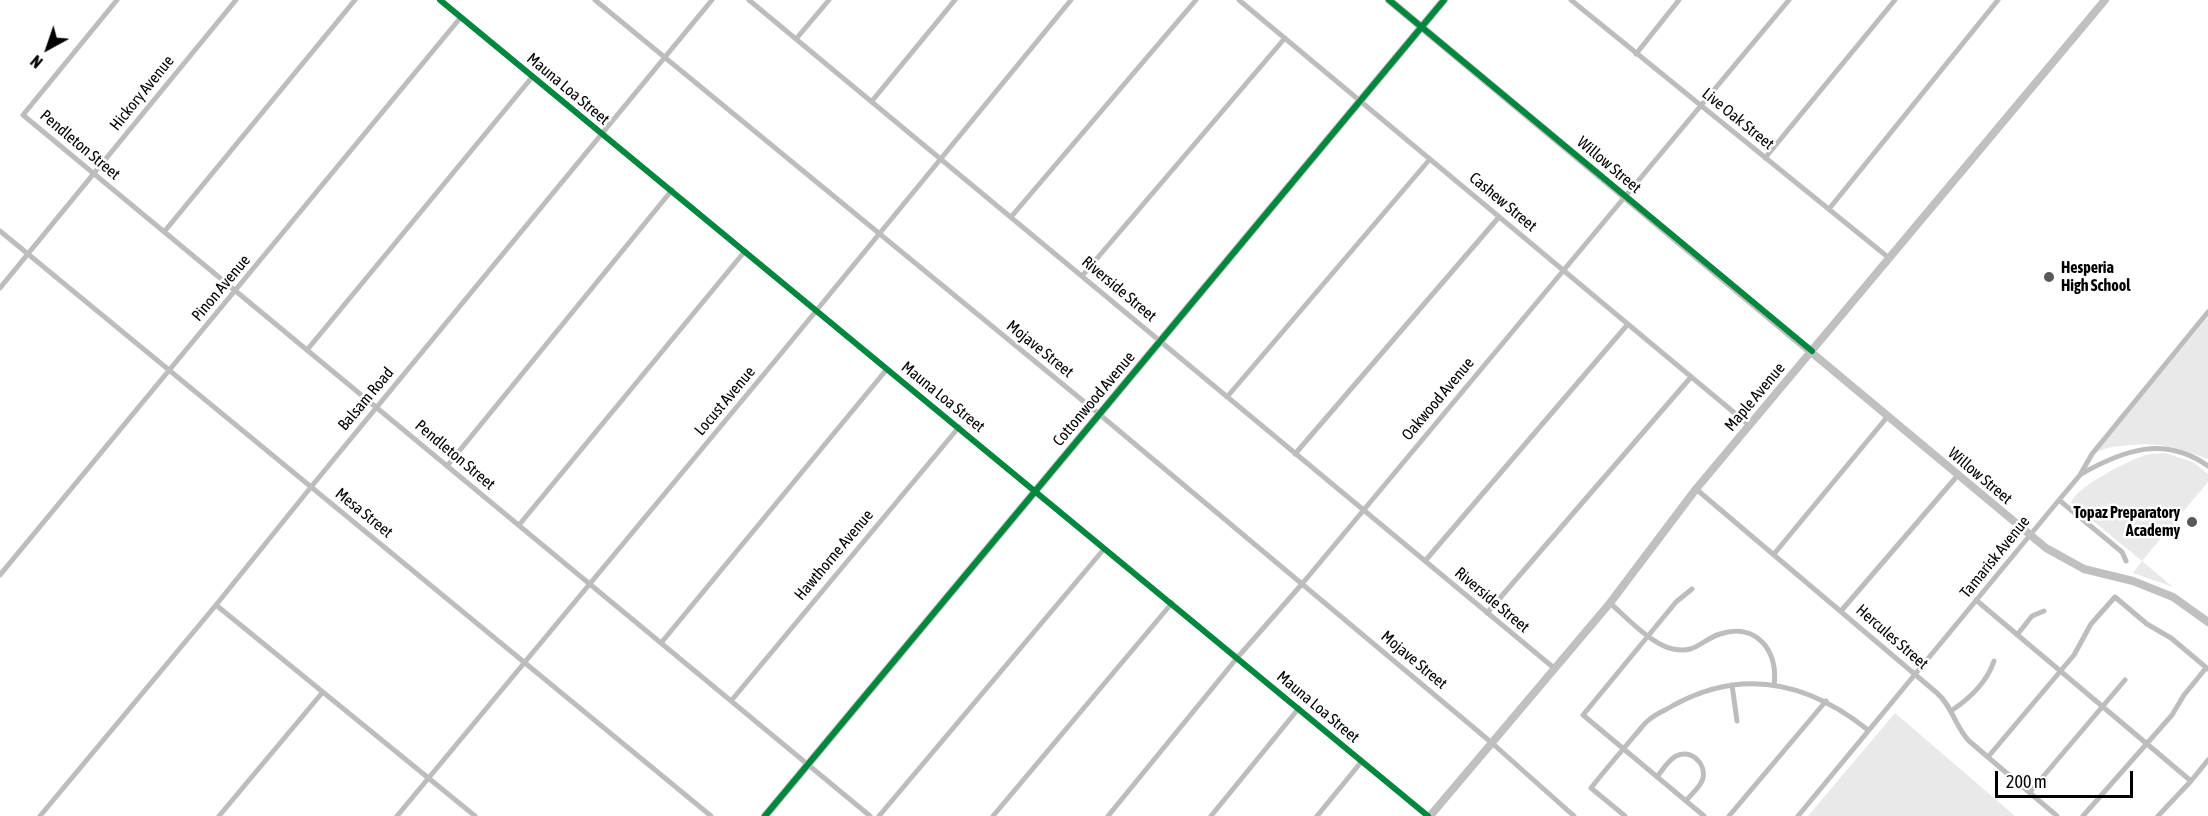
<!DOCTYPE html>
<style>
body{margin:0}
#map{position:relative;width:2208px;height:816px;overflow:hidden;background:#fff;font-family:"Asap Condensed",sans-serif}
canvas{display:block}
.north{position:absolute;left:18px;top:18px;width:60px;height:60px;-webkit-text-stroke:4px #fff;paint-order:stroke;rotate:220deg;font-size:16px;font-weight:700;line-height:24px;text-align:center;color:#000}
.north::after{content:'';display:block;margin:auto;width:21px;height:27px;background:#000;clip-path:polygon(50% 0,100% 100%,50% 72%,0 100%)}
.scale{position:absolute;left:1995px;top:771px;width:138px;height:27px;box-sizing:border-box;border:3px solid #000;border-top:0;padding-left:8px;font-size:18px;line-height:21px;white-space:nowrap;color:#000;-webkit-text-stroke:4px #fff;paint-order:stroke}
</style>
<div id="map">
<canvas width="2208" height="816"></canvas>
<div class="north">N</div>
<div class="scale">200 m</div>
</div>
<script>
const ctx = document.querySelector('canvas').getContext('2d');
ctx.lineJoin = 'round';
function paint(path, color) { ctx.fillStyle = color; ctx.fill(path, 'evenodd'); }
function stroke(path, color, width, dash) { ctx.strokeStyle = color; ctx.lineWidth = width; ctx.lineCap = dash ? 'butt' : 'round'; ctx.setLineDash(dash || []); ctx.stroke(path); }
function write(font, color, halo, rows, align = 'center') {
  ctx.font = font + ' "Asap Condensed",sans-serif'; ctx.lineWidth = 5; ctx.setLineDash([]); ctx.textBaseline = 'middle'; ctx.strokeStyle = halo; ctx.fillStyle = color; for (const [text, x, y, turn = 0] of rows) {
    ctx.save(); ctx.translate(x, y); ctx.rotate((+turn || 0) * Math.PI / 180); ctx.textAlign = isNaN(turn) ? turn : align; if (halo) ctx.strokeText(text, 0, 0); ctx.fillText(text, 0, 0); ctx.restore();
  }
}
const green = new Path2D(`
 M2208 317V459C2179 448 2161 442 2130 445 2114 447 2108 446 2094 454Z
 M2165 453 2193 462 2208 474V482L2142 561 2173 587 2133 573 2142 561 2071 503C2076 487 2129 460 2146 455 2152 453 2158 454 2165 453Z
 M1895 713 2015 816H1808Z`);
const street = new Path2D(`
 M117 0 23 115 870 816
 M440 0 1428 816
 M595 0 1099 414 1492 743 1574 816
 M749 0 1554 668
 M1239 0 1749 425
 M1571 0 1889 258
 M796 39 829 0
 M1636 54 1679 0
 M872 101 955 0
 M1765 158 1895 0
 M1829 209 1998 0
 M1011 217 1196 0
 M0 231 711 816
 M164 232 355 0
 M1082 276 1285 38
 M0 288 236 0
 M307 350 533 76
 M1227 397 1430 159
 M1295 454 1499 217
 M447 466 672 190
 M2081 474C2124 450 2164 435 2208 466
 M1696 489 1937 693C1952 706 1955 726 1969 741L2057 816
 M2059 500 2122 552 2126 561
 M519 525 745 251
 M1774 554 1888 416
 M1425 561 1628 324
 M0 575 461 17
 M1692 589 1676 602 1583 715 1704 816
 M1976 600 2191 781
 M1610 603C1626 617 1652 645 1673 649 1696 654 1701 640 1720 634 1756 622 1779 651 1774 685
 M216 605 475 816
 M1841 611 1958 475
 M1487 613 1691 377
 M2017 635 2032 616 2044 611
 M661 643 887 369
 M1732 685 1737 721
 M731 701 959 427
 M1951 711C1969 699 1987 682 1994 661
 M1988 757 2074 655 2091 624 2115 597 2147 624 2171 638 2208 669
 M1657 777C1662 771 1668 760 1676 756 1691 749 1706 763 1703 778 1701 787 1691 794 1686 801
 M2030 792 2125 680
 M40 816 216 605 311 487 712 0
 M219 816 322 693
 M397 816 784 350 1071 0
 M879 816 1104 549
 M993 816 1172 603
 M1108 816 1237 658 1302 584 1789 0
 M1211 816 1299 708
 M1317 816 1362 761
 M1625 816 1591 788C1605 770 1620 753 1635 735 1640 730 1644 723 1650 719 1657 713 1666 710 1674 705 1744 667 1809 683 1868 730
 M1729 816 1826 701
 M1798 816 2059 500 2080 475 2092 454 2208 312
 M2083 816 2172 715 2184 695 2206 668
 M2158 816 2191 781 2208 760`);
const secondary = new Path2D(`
 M1389 0 2046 548 2084 569 2133 581 2173 597 2208 622
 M765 816 1444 0
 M1430 816 1610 603 1696 489 2105 0`);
const cycleway = new Path2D(`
 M440 0 1428 816
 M1389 0 1812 351
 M765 816 1444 0`);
const markers = [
 [2049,277,6,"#595959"],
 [2192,522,6,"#595959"]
];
const streetNames = [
 ["Mauna Loa Street",568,89,40],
 ["Hickory Avenue",142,93,-51],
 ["Live Oak Street",1738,119,39],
 ["Pendleton Street",80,145,40],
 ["Willow Street",1609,165,40],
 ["Cashew Street",1503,202,40],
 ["Pinon Avenue",221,288,-50],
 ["Riverside Street",1119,289,40],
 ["Mojave Street",1040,349,39],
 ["Mauna Loa Street",943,397,39],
 ["Maple Avenue",1755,397,-50],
 ["Balsam Road",366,399,-50],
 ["Cottonwood Avenue",1094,399,-50],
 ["Oakwood Avenue",1438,399,-50],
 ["Locust Avenue",725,401,-50],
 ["Pendleton Street",455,455,40],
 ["Willow Street",1980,476,40],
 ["Mesa Street",364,513,39],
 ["Hawthorne Avenue",834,555,-50],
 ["Tamarisk Avenue",1995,557,-51],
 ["Riverside Street",1492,600,40],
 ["Hercules Street",1892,637,41],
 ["Mojave Street",1414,660,40],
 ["Mauna Loa Street",1318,707,40]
];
const poiNames = [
 ["Hesperia",2061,268],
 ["High School",2061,286],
 ["Topaz Preparatory",2180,513,"right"],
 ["Academy",2180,531,"right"]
];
paint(green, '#e9e9e9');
stroke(street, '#bdbdbd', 5);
stroke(secondary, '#c0c0c0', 8);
stroke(cycleway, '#00873e', 6);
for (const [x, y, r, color] of markers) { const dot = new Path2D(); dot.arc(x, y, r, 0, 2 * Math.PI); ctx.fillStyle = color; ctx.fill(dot); stroke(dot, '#fff', 2); }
write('16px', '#000', '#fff', streetNames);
write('bold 16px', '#000', '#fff', poiNames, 'left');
</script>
